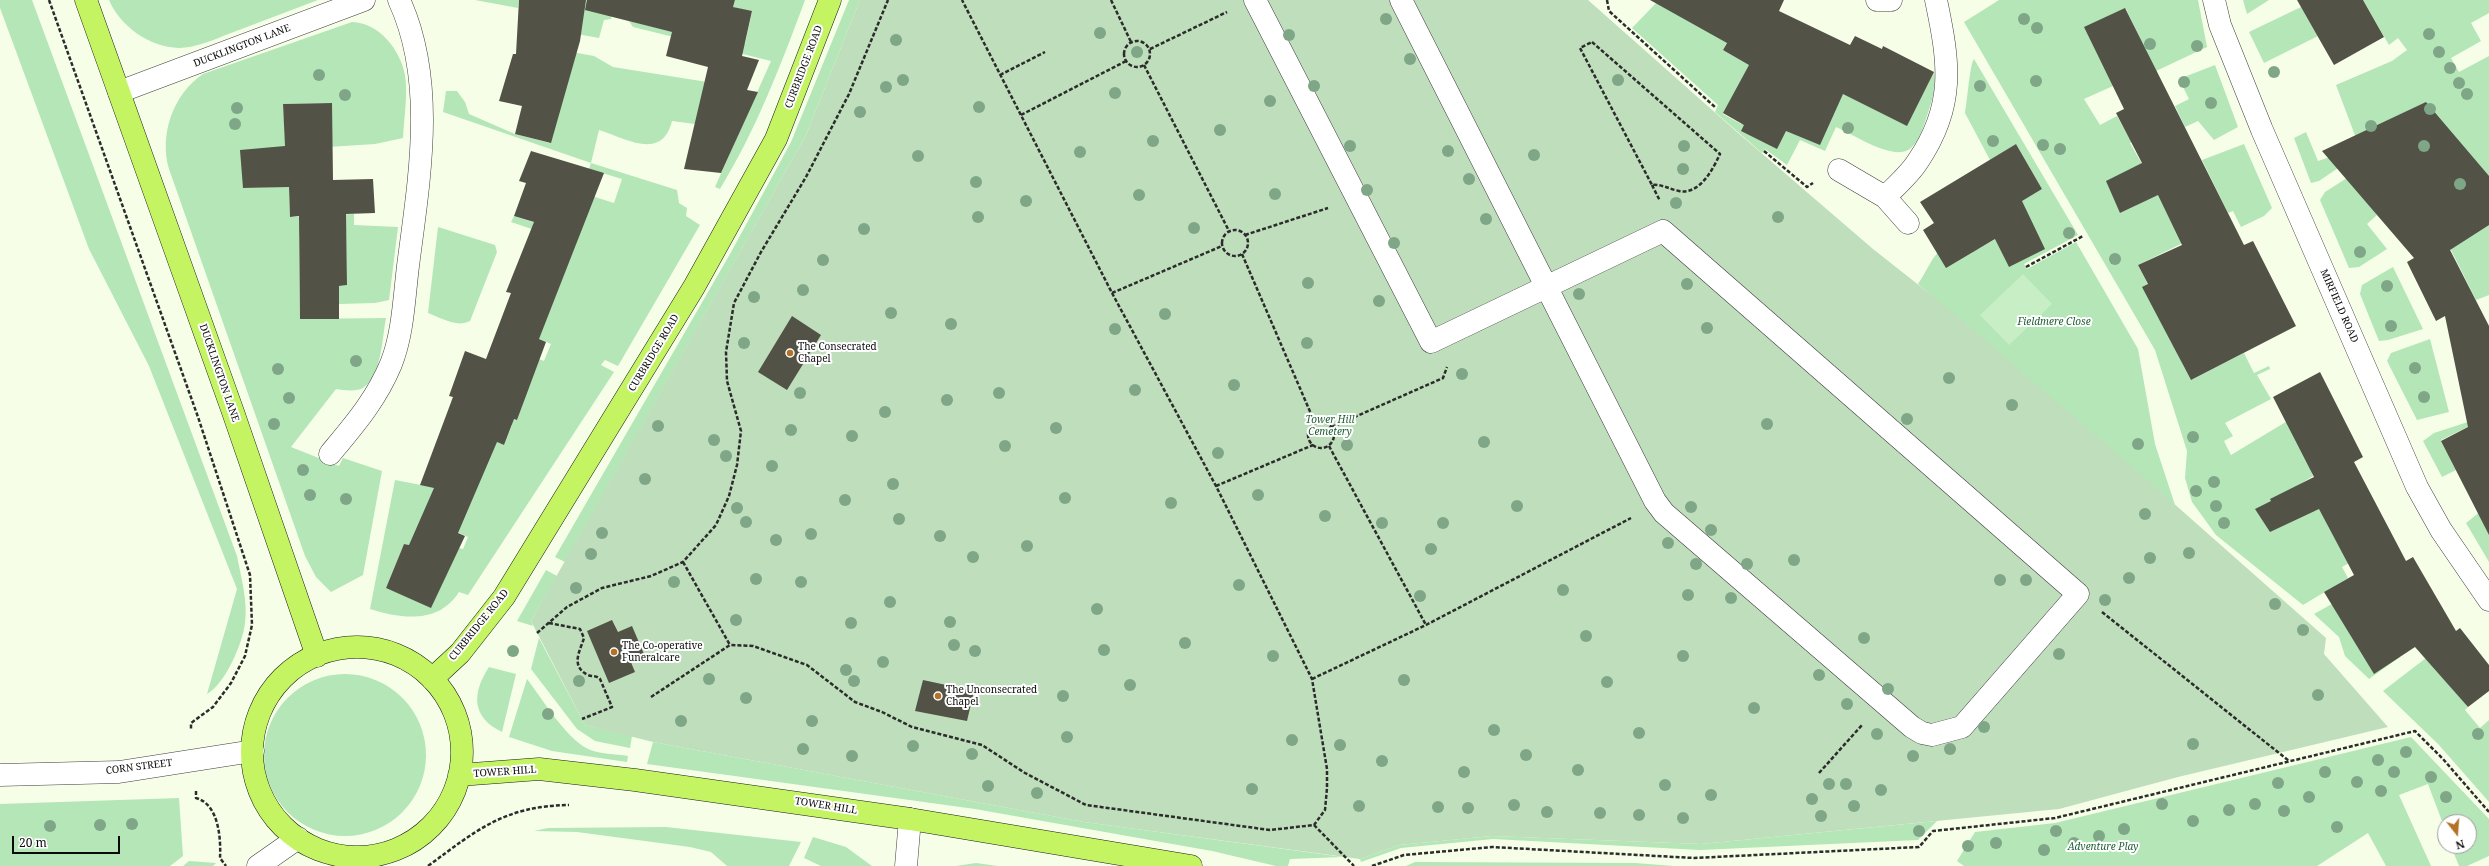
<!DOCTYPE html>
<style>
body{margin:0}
#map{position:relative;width:2489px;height:866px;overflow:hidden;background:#f6fee8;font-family:"Noto Serif",serif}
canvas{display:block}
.north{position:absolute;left:2437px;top:814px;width:40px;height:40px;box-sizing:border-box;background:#fff;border:1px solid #9d9d9d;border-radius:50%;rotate:163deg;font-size:11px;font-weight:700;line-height:16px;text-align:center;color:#0a0a0a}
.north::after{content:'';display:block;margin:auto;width:14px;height:18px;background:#b47228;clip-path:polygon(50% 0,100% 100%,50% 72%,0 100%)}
.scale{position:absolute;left:12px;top:836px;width:108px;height:18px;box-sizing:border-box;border:2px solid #0a0a0a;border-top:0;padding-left:5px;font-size:12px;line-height:14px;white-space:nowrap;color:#0a0a0a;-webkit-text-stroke:3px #fff;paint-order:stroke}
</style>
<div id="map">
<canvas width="2489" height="866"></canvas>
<div class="north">N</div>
<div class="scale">20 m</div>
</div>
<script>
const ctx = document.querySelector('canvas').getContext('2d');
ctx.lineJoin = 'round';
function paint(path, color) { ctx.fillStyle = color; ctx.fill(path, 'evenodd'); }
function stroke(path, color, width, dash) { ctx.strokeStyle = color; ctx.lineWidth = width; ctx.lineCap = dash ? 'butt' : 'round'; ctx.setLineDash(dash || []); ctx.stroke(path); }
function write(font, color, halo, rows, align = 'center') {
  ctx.font = font + ' "Noto Serif",serif'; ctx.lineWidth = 4; ctx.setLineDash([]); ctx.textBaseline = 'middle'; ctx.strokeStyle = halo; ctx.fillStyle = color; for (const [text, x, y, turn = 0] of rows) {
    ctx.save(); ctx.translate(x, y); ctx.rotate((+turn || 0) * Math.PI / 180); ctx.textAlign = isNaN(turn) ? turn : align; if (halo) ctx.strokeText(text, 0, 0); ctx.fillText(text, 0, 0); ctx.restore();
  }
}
const green = new Path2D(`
 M0 0H32L237 556C241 577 248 601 245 623 243 643 225 684 207 694L237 589 149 366 89 249 0 8Z
 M109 0H318C289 11 260 22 231 33 215 39 196 48 179 48 149 47 120 26 109 0Z
 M475 0H519L518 8Z
 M565 0H614L611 19 604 20 599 38 566 32Z
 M735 0H805C781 65 756 130 720 189L715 187 771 61 633 27 629 21 668 31 745 44 752 12 733 7Z
 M849 0H860L806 135 565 562 555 557 730 254 778 166 791 142Z
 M1659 0 1728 40 1723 50 1832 83 1907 125 1934 72C1937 88 1931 104 1926 119 1923 128 1919 140 1912 147 1897 164 1853 134 1836 127L1825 151 1800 140 1787 165 1765 149 1762 153 1715 112 1718 105 1632 28ZM1730 102 1748 111 1741 124 1723 114Z
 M1999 0H2198L2207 47 2156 71 2126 9H2124L2113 86 2084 99 2100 125 2117 116 2129 138 2139 134 2140 137 2130 143 2142 164 2120 213 2135 206 2156 191 2191 239 2138 265C2158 302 2170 343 2191 380L2244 353 2254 373 2269 366 2270 369 2257 375 2271 399 2225 423 2233 436 2224 441 2231 455 2294 417 2313 476 2299 485 2315 511 2319 508 2356 559 2342 567 2348 578 2303 605 2216 535 2192 502 2185 478 2187 451 2155 350 1964 22Z
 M2243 0H2269L2247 14Z
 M2363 0H2489V13L2471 23 2481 41 2451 58 2459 72 2489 56V190L2419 106 2369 130 2359 146 2336 85 2392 61 2407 50 2398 38 2389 45Z
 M2301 7 2318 36 2264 63 2249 32Z
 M352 22C379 23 400 49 405 75 408 94 404 118 403 138L375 144 328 147 332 103 283 104 285 138H293L243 188 277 187 289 182 290 217 354 214V225L398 227 389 300 375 303 339 304V286L347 285 346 231 299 233 300 319 386 318C382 338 382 375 363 388 356 392 343 390 336 389L291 447 339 466 343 458 382 471 363 575 331 592 316 577 305 556 169 169C159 135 173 94 203 74Z
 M522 43 594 56 613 67 707 82 695 124 672 121C662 161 627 139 599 130L591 163 677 190 679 203 687 208 686 216 700 225 618 366 605 360 601 365 614 372 468 595 459 592C439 624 402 619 370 609L395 480 457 492 483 436 504 445 512 425 451 402 453 397 517 420 524 401 522 353 544 361 551 344 535 337 550 310 576 244 511 222 514 216 557 230 573 190 614 203 622 179 589 169 591 163 443 112 446 91H457L465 102 469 114 515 134 550 143ZM457 532 468 537 463 549 459 548 431 607 386 588 404 544 409 545Z
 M1974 59 2078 235 2024 264 2027 269 2076 242 2138 349 2155 444 2175 505 1918 284C1928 270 1932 254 1947 245L1934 223 1946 216 1978 249 1994 240 2014 205 2042 189 2016 144 1990 160 1965 113C1967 103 1970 63 1974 59Z
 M2215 65 2238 127 2214 140 2198 121 2185 127 2175 106 2189 99 2179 79Z
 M2306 132 2318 161 2333 156 2341 166 2319 181 2311 183 2294 138Z
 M2244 144 2272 208 2264 216 2241 227 2233 211 2228 213 2202 160Z
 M2350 176 2377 215 2367 224 2387 249 2359 267 2349 268 2320 200 2325 192Z
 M2489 212V295L2476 300 2447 242Z
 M438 227 495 245 497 252 470 321C457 328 441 318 428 313Z
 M2393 267 2423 329 2388 340 2379 341 2360 294 2362 285Z
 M2430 339 2449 412 2417 420 2387 361 2391 353Z
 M2480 418V421L2441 440 2456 470 2442 477 2423 441 2434 433Z
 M2489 493V562L2466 523 2481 511Z
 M546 570 557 576 531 621 533 626 517 621Z
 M2355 591 2400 657 2369 679 2345 656 2339 637 2314 614Z
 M539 638 585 725 632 736 630 748 595 741 577 729 531 669Z
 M2426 658 2468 707 2465 710 2480 728 2489 720V802L2439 745 2383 691Z
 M489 667 516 674 502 732C471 717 472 693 489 667Z
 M264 755a81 81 0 1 1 162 0a81 81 0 1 1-162 0Z
 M527 679C543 700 565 737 588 749 599 754 616 754 628 756L627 762 552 751 509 737Z
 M2411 737 2489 819V856L2467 866H2459L2451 846H2469V822H2445V829L2428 784 2399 795 2431 866H2386L2368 833 2317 866H1964L1957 861 1975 832 2055 823Z
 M653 742 1084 822 1343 857 1290 859 1288 866H1276L1212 851 975 809 647 764Z
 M179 798 183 856 170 866H0V804Z
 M1937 821 1918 840 1700 850 1493 839 1401 848 1361 862 1360 859 1399 845 1492 836 1701 844Z
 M666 827 801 842 789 866H727L711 852 690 847 577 832 534 831 548 828Z
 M813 837 846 847 872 866H821L804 858Z
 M189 861 216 863 213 866H183Z
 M1415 862 1635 863 1674 866H1406Z
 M976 863 998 866H956Z`);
const cemetery = new Path2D(`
 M860 0H1588L1737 132 1873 249 1944 305 2137 471 2326 638 2324 654 2388 727 2178 777 2059 809 1701 844 1492 836 1399 845 1360 859 1084 822 653 742 585 725 531 621 806 135Z`);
const pitch = new Path2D(`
 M2023 274 2052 304 2009 345 1980 315Z`);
const building = new Path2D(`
 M519 0H586L580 41 551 143 515 134 522 106 499 101 513 54H516Z
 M587 0H735L733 7 752 11 742 56 759 60 747 90 758 92 721 173 684 169 708 67 666 56 672 32 585 10Z
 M1650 0H1784L1779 11 1850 45 1855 36 1882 49 1883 46 1934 72 1907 126 1843 94 1820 145 1786 131 1777 149 1741 131 1744 125 1723 113 1749 65 1723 50 1727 43Z
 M2297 0H2363L2384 37 2334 65Z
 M2125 8 2244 245 2253 241 2296 326 2191 380 2142 287 2148 284 2138 265 2182 245 2158 195 2120 213 2106 181 2142 163 2116 113 2124 109 2084 27Z
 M2426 102 2489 176V225L2450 250 2489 326V535L2441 441 2468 427 2445 316 2436 321 2407 262 2414 258 2322 151Z
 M332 103 333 180 373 179 375 213 346 214 347 285 339 286V319H300L299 216 290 217 289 187 243 188 240 150 285 146 283 104Z
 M2016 144 2042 189 2022 201 2045 249 2009 267 1995 239 1946 268 1923 230 1934 223 1920 202Z
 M531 151 604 173 539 339 546 342 517 420 514 419 504 445 497 442 458 533 465 536 431 608 386 588 404 544 409 545 434 488 420 485 453 397 449 396 465 351 486 359 511 293 506 292 534 222 514 216 526 183 519 181Z
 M792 316 821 335 787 390 758 372Z
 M2320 372 2363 457 2354 462 2406 561 2413 557 2456 631 2460 628 2489 665V691L2468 707 2415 647 2374 674 2324 592 2354 575 2319 509 2270 532 2255 509 2271 501 2270 499 2314 477 2273 397Z
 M612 620 618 632 632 626 644 654 630 660 635 672 609 683 587 631Z
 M923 680 974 691 967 721 915 711Z`);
const path = new Path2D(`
 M49 0 198 417 250 575 252 625 245 656 231 683 213 707 191 723V730
 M1111 0 1131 42
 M1607 0 1609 11 1716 108
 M1124 54a13 13 0 1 1 26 0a13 13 0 1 1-26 0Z
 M1592 42 1720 154C1713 169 1700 195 1679 191 1669 189 1662 184 1652 185L1580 48Z
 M1150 49 1227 12
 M1144 65 1229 231
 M1000 75 1045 52
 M1021 115 1126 61
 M1764 151 1807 187 1813 183
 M1652 185 1660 201
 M1222 243a13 13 0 1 1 26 0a13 13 0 1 1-26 0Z
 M1245 235 1328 208
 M1242 254 1315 423
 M2026 267 2083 236
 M1112 293 1222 246
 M1308 435a13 13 0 1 1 26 0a13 13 0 1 1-26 0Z
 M1332 427 1443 378 1447 367
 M1329 446 1426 625
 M1216 486 1313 445
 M683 562 730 645
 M2102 612 2289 761
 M549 623 580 629 584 638C580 651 570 666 588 675 592 677 596 675 600 679L612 707 582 719
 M537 633 567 607 602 588 651 576 683 562 716 525 729 496 737 465 741 431 727 381 726 352 734 303 761 252 806 177 849 94 888 0
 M1312 679 1426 625 1631 518
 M651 697 730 645 753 646 807 665 855 702 882 712 912 727 982 745 1025 773 1086 805 1270 830 1314 825 1325 810 1327 788V769L1312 679 1216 486 1112 293 962 0
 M1819 773 1862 725
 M196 791V798C219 804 221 839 220 858L226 866
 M1314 825 1354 866
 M428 866C477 830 504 806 569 805
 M1372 866 1404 855 1492 847 1694 858 1919 847 1933 831 2055 818 2415 731 2443 759 2489 812`);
const minor = new Path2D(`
 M1255 0 1431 342 1663 231 2078 594 1962 727 1932 735 1922 733 1912 727 1664 513 1655 501 1401 0
 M1877 0H1891
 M2214 0 2220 25 2262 130 2417 487 2441 530 2489 600
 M119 92 364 0
 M1839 170 1885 197C1896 186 1910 174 1918 161 1956 105 1949 62 1936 0
 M1885 197 1908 223
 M330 454C354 425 376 400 391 364 403 334 404 299 408 266 419 180 437 82 399 0
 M0 775 119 772 253 751
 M258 866 298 838
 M906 866 910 819`);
const major = new Path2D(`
 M86 0 233 412 317 656
 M252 752a105 105 0 1 1 210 0a105 105 0 1 1-210 0Z
 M432 679 460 653 504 597 694 287 776 139 830 0
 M459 775 539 769 635 780 910 819 1191 866`);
const trees = [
 [1386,19],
 [2024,19],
 [2037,28],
 [1100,33],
 [2429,34],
 [1289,35],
 [896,40],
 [2150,44],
 [2197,46],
 [1137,52],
 [2439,52],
 [1410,59],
 [2450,68],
 [2274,72],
 [319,75],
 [903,80],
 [1618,80],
 [2036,81],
 [2184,82],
 [2459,83],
 [1314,86],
 [1980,86],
 [886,87],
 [1115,93],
 [2467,94],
 [345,95],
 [1270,101],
 [2211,103],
 [979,107],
 [237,108],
 [2430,109],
 [860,112],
 [235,124],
 [2371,126],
 [1848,128],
 [1220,130],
 [1153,141],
 [1993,141],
 [2043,145],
 [1350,146],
 [1684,146],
 [2424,146],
 [2060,149],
 [1448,151],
 [1080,152],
 [1534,155],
 [918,156],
 [1683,169],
 [1469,179],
 [976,182],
 [2460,184],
 [1367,190],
 [1275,194],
 [1139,195],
 [1026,201],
 [1676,203],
 [978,217],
 [1778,217],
 [1486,219],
 [1194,228],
 [864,229],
 [2069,233],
 [1394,243],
 [2360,252],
 [2115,259],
 [823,260],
 [1308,283],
 [1687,284],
 [2387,286],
 [803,290],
 [1579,294],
 [754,297],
 [1379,301],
 [891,313],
 [1165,314],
 [951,324],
 [2391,326],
 [1707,328],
 [1115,329],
 [744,343],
 [1307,343],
 [356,361],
 [2415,368],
 [278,369],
 [1462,374],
 [1949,378],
 [1234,385],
 [1135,390],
 [800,393],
 [999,393],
 [2424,397],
 [289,398],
 [947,400],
 [2012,405],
 [885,412],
 [1907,419],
 [274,424],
 [1767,424],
 [658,426],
 [1056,428],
 [791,430],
 [852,436],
 [2193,437],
 [714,440],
 [1484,442],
 [2138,444],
 [1347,445],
 [1005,446],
 [1218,453],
 [726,456],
 [772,466],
 [303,470],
 [645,479],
 [2214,482],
 [893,484],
 [2196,491],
 [310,495],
 [1258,495],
 [1065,498],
 [346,499],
 [845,500],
 [1171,503],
 [1517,506],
 [2216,506],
 [1691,507],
 [737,508],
 [2145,514],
 [1325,516],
 [899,519],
 [746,522],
 [1382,523],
 [1443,523],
 [2224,523],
 [1711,530],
 [602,533],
 [811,534],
 [940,536],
 [776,540],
 [1668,543],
 [1027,546],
 [1431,549],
 [2189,553],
 [591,554],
 [973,557],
 [2150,558],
 [1794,560],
 [1696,564],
 [1747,564],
 [2129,578],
 [756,579],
 [2000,580],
 [2026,580],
 [674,582],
 [801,582],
 [1239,585],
 [576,588],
 [1563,590],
 [1688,595],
 [1420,596],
 [1731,598],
 [2105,600],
 [890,602],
 [2275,604],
 [1097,609],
 [736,620],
 [950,622],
 [851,623],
 [2303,630],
 [1586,636],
 [1864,638],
 [1185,643],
 [954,645],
 [1104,650],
 [513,651],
 [975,651],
 [2059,654],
 [1273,656],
 [1683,656],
 [883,662],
 [846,670],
 [1819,675],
 [709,679],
 [1404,680],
 [579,681],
 [854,681],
 [1607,682],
 [1130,685],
 [1888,689],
 [2318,695],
 [1063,696],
 [746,698],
 [1847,704],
 [1754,708],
 [548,714],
 [681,721],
 [812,721],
 [1984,727],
 [1494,730],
 [1639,733],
 [1877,734],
 [2478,734],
 [1067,737],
 [1292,740],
 [2193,744],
 [1340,745],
 [913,746],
 [803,749],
 [1950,749],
 [2406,752],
 [972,754],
 [1526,755],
 [852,756],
 [1913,756],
 [2378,760],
 [1382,761],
 [1578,770],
 [1464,772],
 [2325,772],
 [2394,772],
 [2431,777],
 [2357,782],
 [2278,783],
 [1829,784],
 [1846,784],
 [1665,785],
 [988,786],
 [1252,789],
 [1881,790],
 [2381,791],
 [1037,793],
 [1711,795],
 [2309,797],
 [2446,797],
 [1812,799],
 [2162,804],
 [2255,804],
 [1514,805],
 [1359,806],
 [1854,806],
 [1438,807],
 [1468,808],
 [2229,810],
 [2284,811],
 [1547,812],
 [1600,813],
 [1639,815],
 [1821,816],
 [1683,818],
 [2193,821],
 [132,824],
 [100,825],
 [50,826],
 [2337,827],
 [2124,829],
 [1919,831],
 [2056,831],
 [2099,836],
 [1996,843],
 [2074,843],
 [1968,846],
 [2044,850]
];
const markers = [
 [790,353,4,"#b47228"],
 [614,652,4,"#b47228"],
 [938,696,4,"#b47228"]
];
const streetNames = [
 ["DUCKLINGTON LANE",242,46,-21],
 ["CURBRIDGE ROAD",804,67,-69],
 ["MIRFIELD ROAD",2339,306,66],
 ["CURBRIDGE ROAD",654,353,-59],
 ["DUCKLINGTON LANE",219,373,71],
 ["CURBRIDGE ROAD",479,625,-51],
 ["CORN STREET",139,767,-7],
 ["TOWER HILL",505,772,-4],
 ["TOWER HILL",826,806,9]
];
const parkNames = [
 ["Fieldmere Close",2054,322],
 ["Tower Hill",1330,420],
 ["Cemetery",1330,432],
 ["Adventure Play",2103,847]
];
const poiNames = [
 ["The Consecrated",798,347],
 ["Chapel",798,359],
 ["The Co-operative",622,646],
 ["Funeralcare",622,658],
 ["The Unconsecrated",946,690],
 ["Chapel",946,702]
];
paint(green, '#b4e6b7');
paint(cemetery, '#bfdebc');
paint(pitch, '#c8eec5');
paint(building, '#525247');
stroke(minor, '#3d3d3d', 23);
stroke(major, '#1b1b1b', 23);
stroke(path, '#2c2c2c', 2.5, [4, 2]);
stroke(minor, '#fff', 22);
stroke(major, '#c4f462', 22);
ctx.fillStyle = '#7fa686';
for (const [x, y] of trees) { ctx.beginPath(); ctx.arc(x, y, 6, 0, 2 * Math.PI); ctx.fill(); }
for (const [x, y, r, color] of markers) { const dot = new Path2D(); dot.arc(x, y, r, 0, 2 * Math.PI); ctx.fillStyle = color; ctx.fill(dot); stroke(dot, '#fff', 1.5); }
write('10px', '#0a0a0a', '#fff', streetNames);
write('italic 10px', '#1e5e35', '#fff', parkNames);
write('10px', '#0a0a0a', '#fff', poiNames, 'left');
</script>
